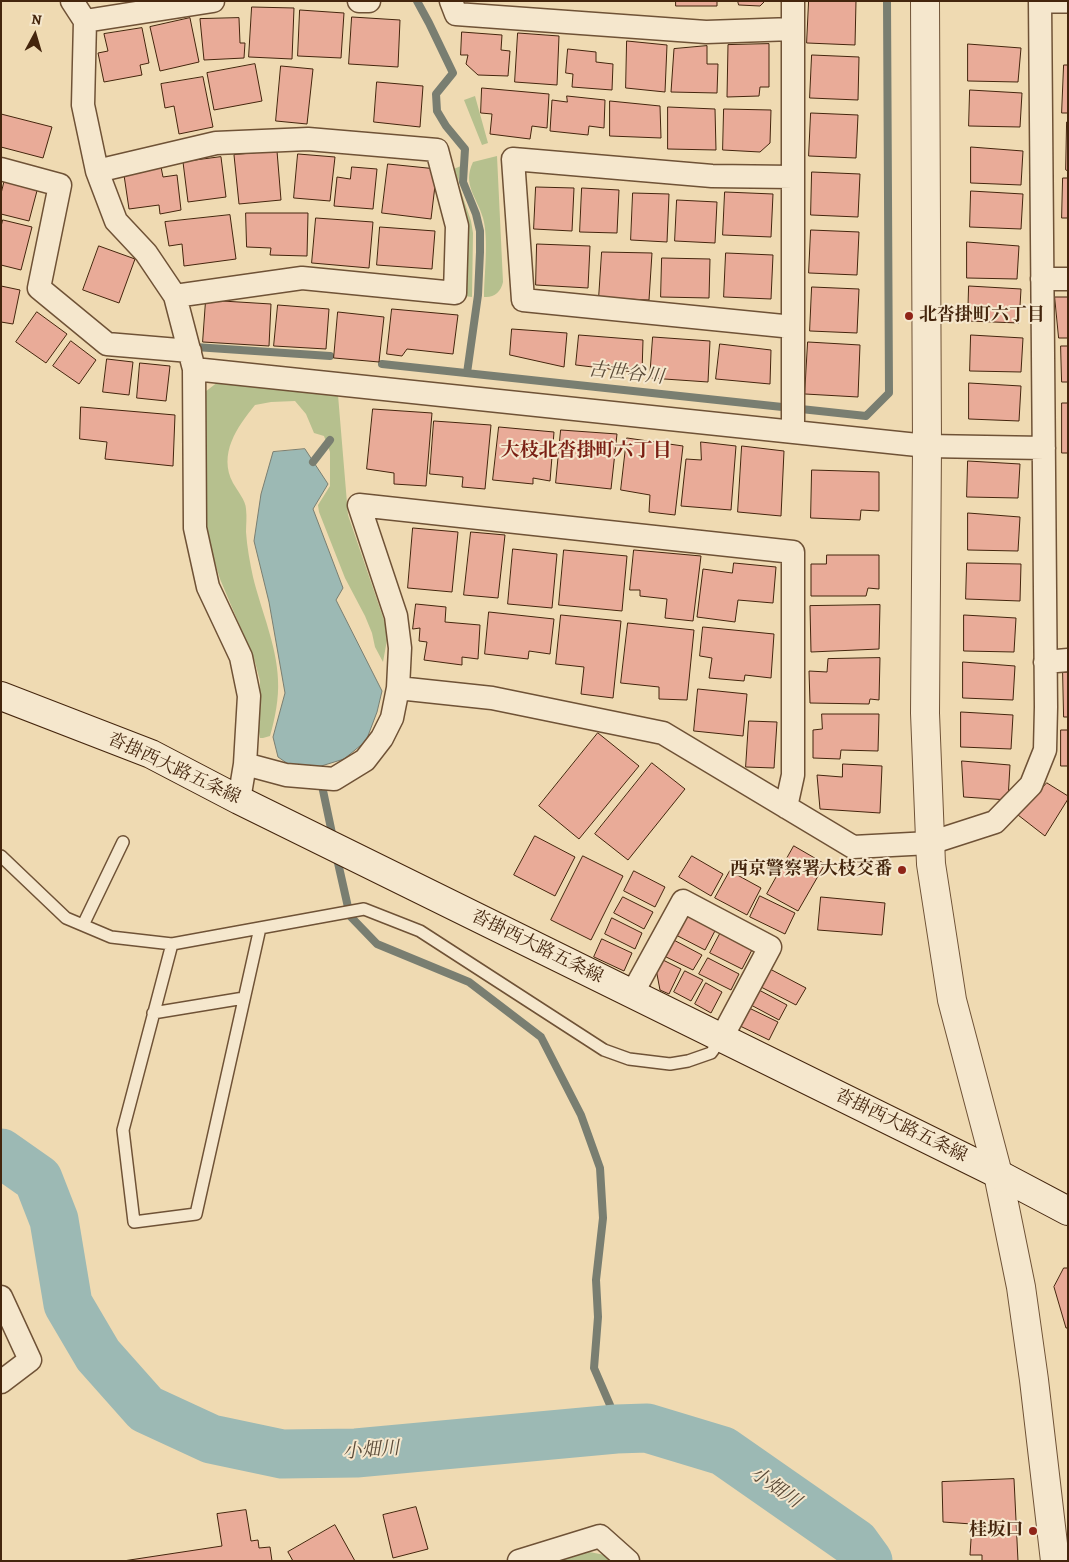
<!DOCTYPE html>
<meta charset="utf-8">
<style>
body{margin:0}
#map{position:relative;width:1069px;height:1562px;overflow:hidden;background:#efdab2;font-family:Alegreya,serif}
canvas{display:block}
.frame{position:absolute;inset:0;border:2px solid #44250d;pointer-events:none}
.north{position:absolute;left:10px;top:10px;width:50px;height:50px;-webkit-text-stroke:4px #f5e7cd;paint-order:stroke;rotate:6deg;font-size:14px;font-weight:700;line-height:20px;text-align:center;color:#44250d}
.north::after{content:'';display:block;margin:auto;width:18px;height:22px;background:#44250d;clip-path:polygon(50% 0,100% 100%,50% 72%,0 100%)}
</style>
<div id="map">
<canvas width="1069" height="1562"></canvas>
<div class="frame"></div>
<div class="north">N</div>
</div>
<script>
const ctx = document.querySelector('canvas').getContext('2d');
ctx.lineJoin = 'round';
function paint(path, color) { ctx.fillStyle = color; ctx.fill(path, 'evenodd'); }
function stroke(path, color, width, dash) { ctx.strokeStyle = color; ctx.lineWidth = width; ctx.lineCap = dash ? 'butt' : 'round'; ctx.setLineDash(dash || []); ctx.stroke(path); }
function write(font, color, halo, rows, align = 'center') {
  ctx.font = font + ' Alegreya,"Noto Serif JP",serif'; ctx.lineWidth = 4; ctx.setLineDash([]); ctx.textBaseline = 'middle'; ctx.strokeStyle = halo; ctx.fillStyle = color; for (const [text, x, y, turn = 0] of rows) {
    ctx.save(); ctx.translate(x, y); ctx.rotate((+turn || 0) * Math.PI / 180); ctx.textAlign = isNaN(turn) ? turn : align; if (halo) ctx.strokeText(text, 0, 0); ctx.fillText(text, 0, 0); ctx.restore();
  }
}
const green = new Path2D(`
 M475 96 488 143 482 145 464 100Z
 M497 156 503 282C501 292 494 298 484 297 484 274 489 240 483 218 477 197 462 185 473 162Z
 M461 166 458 183 471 221 473 233 472 297 464 296 451 170Z
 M223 378 338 395 348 515 385 623 387 640 383 662 375 647 372 633 365 616 345 578 319 512 318 505 330 486V452L324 436 314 433 306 414 295 401 271 402 255 405C237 427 218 454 233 483 237 490 246 501 246 509 247 517 246 525 246 532 247 547 250 563 253 577 261 610 277 646 278 680 279 698 275 719 270 736L263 738H260L258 726 260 697V681L255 662 220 579 209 543 204 513 205 392Z
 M579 1550 605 1555 612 1561H551Z`);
const water = new Path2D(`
 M305 449 328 484 313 509 343 588 336 600 382 691 377 712 366 741 344 759 318 767 294 768 278 757 273 737 285 693 269 602 254 541 261 494 273 452Z`);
const stream = new Path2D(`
 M417 1 429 23 453 73 436 94 437 111 446 126 465 149 463 182 476 214 480 231V252L478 295 467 373
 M195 347 330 356
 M382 364 866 416 889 393 887 1
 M313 462 330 440
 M321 781 333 838
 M336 854 350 916 377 944 469 982 541 1037 581 1115 600 1168 603 1218 596 1280 598 1317 594 1368 610 1405 616 1429`);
const river = new Path2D(`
 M1 1153 38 1179 54 1220 68 1304 98 1355 146 1409 211 1439 282 1454 356 1453 616 1429 647 1428 723 1451 855 1543 868 1561`);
const building = new Path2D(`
 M676 1H717V6H676Z
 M738 1H765L760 6 739 5Z
 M809 1H856L855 45 807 43Z
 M252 7 294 8 292 59 249 57Z
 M300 10 344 13 341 58 298 56Z
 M352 17 400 20 398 67 349 64Z
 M190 18 199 62 160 71 150 27Z
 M239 18 240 43H245L244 58 204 60 200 19Z
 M142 28 149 63 140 65 142 75 104 82 98 53 108 51 104 34Z
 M462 32 502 35 501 50 510 51 508 76 478 75 466 64 468 55H461Z
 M518 33 559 36 557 85 515 82Z
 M627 41 667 45 665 92 626 88Z
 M769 44V87H760L759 96 727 97 728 45Z
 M968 44 1021 48 1018 82 968 81Z
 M707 46V64H718L717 93 671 92 674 49Z
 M568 49 596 52V62L613 64 612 90 572 87 573 74 566 73Z
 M812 55 859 57 858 100 810 98Z
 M255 64 262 101 214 110 207 73Z
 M1064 65H1068V113H1062Z
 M281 66 313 69 307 124 276 121Z
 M203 77 213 127 179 134 174 106 165 108 161 84Z
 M377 82 423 86 420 127 374 122Z
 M482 88 549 94 547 128 532 126 530 139 490 134 492 114 481 113Z
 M970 90 1022 93 1020 127 969 126Z
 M567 96 605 100 604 128 589 126 588 135 550 131 552 100 567 102Z
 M610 101 660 106 661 138 610 136Z
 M668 107 715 109 716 150 668 149Z
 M724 109 771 110 770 143 760 152 723 150Z
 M811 113 858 115 856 158 809 156Z
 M1 114 52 127 43 158 1 147Z
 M1067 122H1068V171L1066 170Z
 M971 147 1023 151 1021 185 971 183Z
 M277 151 281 200 239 204 234 155Z
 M298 154 335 157 330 201 294 198Z
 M221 157 226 197 188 202 183 162Z
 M388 164 437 169 431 219 382 213Z
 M161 167 163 177 177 175 181 210 160 214 159 205 129 209 124 175Z
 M352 167 377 169 373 209 334 206 337 177 350 179Z
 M812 172 860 174 858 217 811 215Z
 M1063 178H1068V218H1062Z
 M5 179 38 187 29 221 1 214V194Z
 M536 187 574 188 572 231 534 229Z
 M582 188 619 190 617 233 580 232Z
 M971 191 1023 194 1021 229 970 227Z
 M725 192 773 194 771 237 723 235Z
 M633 193 669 194 667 242 631 240Z
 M677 200 717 202 715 243 675 241Z
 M246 213H308L307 256 270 255 271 248 247 247Z
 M230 215 236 259 184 266 182 244 169 246 165 222Z
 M316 218 373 222 369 268 312 263Z
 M3 220 32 227 21 270 1 265V227Z
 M380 227 435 231 432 269 377 265Z
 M811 230 859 232 857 275 809 273Z
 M967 242 1019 246 1017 279 967 278Z
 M537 244 590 246 588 288 536 285Z
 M99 246 135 259 119 303 83 290Z
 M602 252 652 253 649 300 599 298Z
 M726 253 773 255 771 299 724 297Z
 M662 258 710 259 709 298 661 297Z
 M1 286 20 290 13 324 1 322Z
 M969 286 1021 289 1019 323 968 321Z
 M812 287 859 289 857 333 810 331Z
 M1055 297H1068V338H1059Z
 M206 300 271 304 269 346 203 342Z
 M278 305 329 309 326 349 274 346Z
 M392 309 458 315 453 354 407 349 402 356 387 354Z
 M37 312 67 334 46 363 16 342Z
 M338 312 384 317 379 362 334 358Z
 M512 329 567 333 564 367 510 355Z
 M579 335 643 340 642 373 576 365Z
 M971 335 1023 338 1021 372 970 371Z
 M653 337 710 341 708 382 650 378Z
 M71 341 96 360 79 384 53 366Z
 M808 342 860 345 858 397 805 394Z
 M720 344 771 350 770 384 716 379Z
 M1061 346H1068V382H1062Z
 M107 359 133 362 129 395 103 392Z
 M140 363 170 366 166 401 137 398Z
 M969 383 1021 386 1019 421 969 419Z
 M1062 403H1068V453H1062Z
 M81 407 175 415 173 466 105 459 107 442 80 439Z
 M373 409 432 413 426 486 394 484V473L367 469Z
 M434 421 491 425 485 489 462 487 463 477 430 474Z
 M499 427 554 432 550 481 533 478V484L493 480Z
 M561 430 617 434 611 489 556 483Z
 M627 438 683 446 675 515 649 512 650 495 621 490Z
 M701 442 736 446 731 510 681 506 686 459 701 460Z
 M742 446 784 451 781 516 738 512Z
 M968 461 1020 464 1018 498 967 497Z
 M812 470 879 472V511L861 510 860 520 811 518Z
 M968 513 1020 517 1018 551 968 550Z
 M413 528 458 532 452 592 408 588Z
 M471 532 505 535 498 598 464 595Z
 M513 549 557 554 552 608 508 604Z
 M564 550 627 556 622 611 559 605Z
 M634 550 701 556 693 621 665 618 667 599 640 596V590H630Z
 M827 555H879V589L868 588 866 596H811V564H826Z
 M734 563 776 567 773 603 738 600 735 622 697 617 703 569 732 573Z
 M967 563 1021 564 1020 601 966 599Z
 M416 604 446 607 445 622 480 625 478 659 462 657V665L424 660 427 642 419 641 420 628 413 629Z
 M880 605 879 649 811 652 810 606Z
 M489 612 554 619 550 654 529 651 528 659 485 654Z
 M561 615 621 621 613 698 581 694 584 667 556 664Z
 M964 615 1016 618 1014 652 964 651Z
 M628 623 694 630 687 700 659 699V687L621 683Z
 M703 627 774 634 771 678 745 675 744 681 709 678 712 658 700 656Z
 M880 658 879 700 870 699 869 704 810 703 809 671 827 672 828 659Z
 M963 662 1015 666 1013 700 963 698Z
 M1063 672H1068V717H1064Z
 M698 689 747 694 743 736 694 731Z
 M961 712 1013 715 1011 749 961 747Z
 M822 714H879L878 751 841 750 840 759 813 758V730L822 729Z
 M749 721 777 722 774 768 746 767Z
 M1061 730H1068V766H1061Z
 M598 733 639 766 579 839 539 806Z
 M962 761 1010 765 1008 800 964 797Z
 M652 763 685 789 628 860 595 834Z
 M843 764 882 766 880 813 820 809 817 775 842 777Z
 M1047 783 1068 796V799L1045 836 1018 815Z
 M535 836 575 857 555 896 514 875Z
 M794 846 825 864 798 911 767 894Z
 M583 856 623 876 591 940 551 920Z
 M692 856 723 874 711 896 679 877Z
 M634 871 665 887 655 907 624 891Z
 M730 871 761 888 747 915 715 898Z
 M760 896 795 913 785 934 750 917Z
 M623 897 653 912 644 929 614 913Z
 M821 897 885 903 882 935 818 930Z
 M686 911 717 927 705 950 674 934Z
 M612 918 642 933 635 949 605 934Z
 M721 932 753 948 742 969 710 953Z
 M670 938 702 955 693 970 662 955Z
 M602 939 632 953 624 971 594 957Z
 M708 958 739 974 731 990 699 974Z
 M661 959 681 969 669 994 660 990 656 969Z
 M770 969 806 988 796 1005 761 987Z
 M685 971 703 980 691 1001 674 992Z
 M706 983 722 992 711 1013 695 1004Z
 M759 990 787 1005 779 1020 751 1005Z
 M747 1007 778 1022 769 1040 738 1025Z
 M1064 1268H1068V1328H1066L1054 1287Z
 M1014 1479 1018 1561H982V1555H970L972 1524 943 1522 942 1482Z
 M416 1507 428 1549 393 1558 383 1515Z
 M246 1510 251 1541 258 1540 259 1548 270 1547 272 1561H123L222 1546 217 1514Z
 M335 1525 355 1561H293L288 1552Z`);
const service = new Path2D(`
 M1040 7H1068
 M1 856 66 918 111 937 172 944 364 909 420 931 604 1050 629 1059 670 1064 688 1061 711 1053 722 1038
 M83 925 123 842
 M172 944 123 1130 134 1222 196 1214 260 928
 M153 1013 244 998`);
const minor = new Path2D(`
 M72 1 85 21 83 105 97 171 116 221 146 253 175 296 194 369 195 528 208 587 241 657 249 696 245 764 239 800
 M359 1H369
 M451 1 456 14 706 32 793 29
 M793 1V432
 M85 21 213 1
 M1 169 60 185 39 288 107 344 190 351
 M97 171 216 143 308 139 437 150 457 226 455 293 302 278 175 296
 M1042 279H1068
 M793 327 523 300 513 159 712 176 793 177
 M194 369 927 446 1044 448
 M1045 662 1068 660
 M398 688 492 698 663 733 853 847 930 843 995 822 1031 785 1045 750 1046 707 1040 1
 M245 764 286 775 334 779 365 760 382 738 392 718 398 688 400 648 396 616 359 505 793 552V775L786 807
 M632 994 683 901 770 947 722 1037
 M1 1297 30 1360 1 1382
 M519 1561 600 1536 628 1561`);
const tertiary = new Path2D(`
 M925 1 927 446 925 713 931 864 952 1000 998 1174 1021 1287 1034 1380 1055 1561`);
const secondary = new Path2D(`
 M1 696 151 754 239 800 998 1174 1068 1211`);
const markers = [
 [909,316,5,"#8f2418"],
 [902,870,5,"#8f2418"],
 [1033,1531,5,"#8f2418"]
];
const poiNames = [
 ["北沓掛町六丁目",919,316,"left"],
 ["西京警察署大枝交番",892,870],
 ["桂坂口",1023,1531]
];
const streetNames = [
 ["沓掛西大路五条線",174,769,25],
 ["沓掛西大路五条線",537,947,26],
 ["沓掛西大路五条線",901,1126,26]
];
const waterNames = [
 ["古世谷川",626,374,6],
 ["小畑川",371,1451,-4],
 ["小畑川",775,1488,35]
];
const neighbourhoodNames = [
 ["大枝北沓掛町六丁目",586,451]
];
paint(green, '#b6c08e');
paint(water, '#9cb9b4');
stroke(water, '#797e71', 1);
stroke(stream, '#797e71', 8);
stroke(river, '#9cb9b4', 49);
paint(building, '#e9ab98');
stroke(building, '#44250d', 1);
stroke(service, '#6f5236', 14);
stroke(minor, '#6f5236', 25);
stroke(tertiary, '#6f5236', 30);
stroke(secondary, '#44250d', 30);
stroke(service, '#f5e7cd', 11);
stroke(minor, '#f5e7cd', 22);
stroke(tertiary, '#f5e7cd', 28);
stroke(secondary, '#f5e7cd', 28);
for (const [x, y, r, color] of markers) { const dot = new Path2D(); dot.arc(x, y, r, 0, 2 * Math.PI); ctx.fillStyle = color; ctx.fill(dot); stroke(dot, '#f5e7cd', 2); }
write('bold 18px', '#44250d', '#f5e7cd', poiNames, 'right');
write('18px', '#44250d', '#f5e7cd', streetNames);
write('italic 19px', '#5a4a37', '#f5e7cd', waterNames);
write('bold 19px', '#7a1f14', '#f5e7cd', neighbourhoodNames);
</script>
